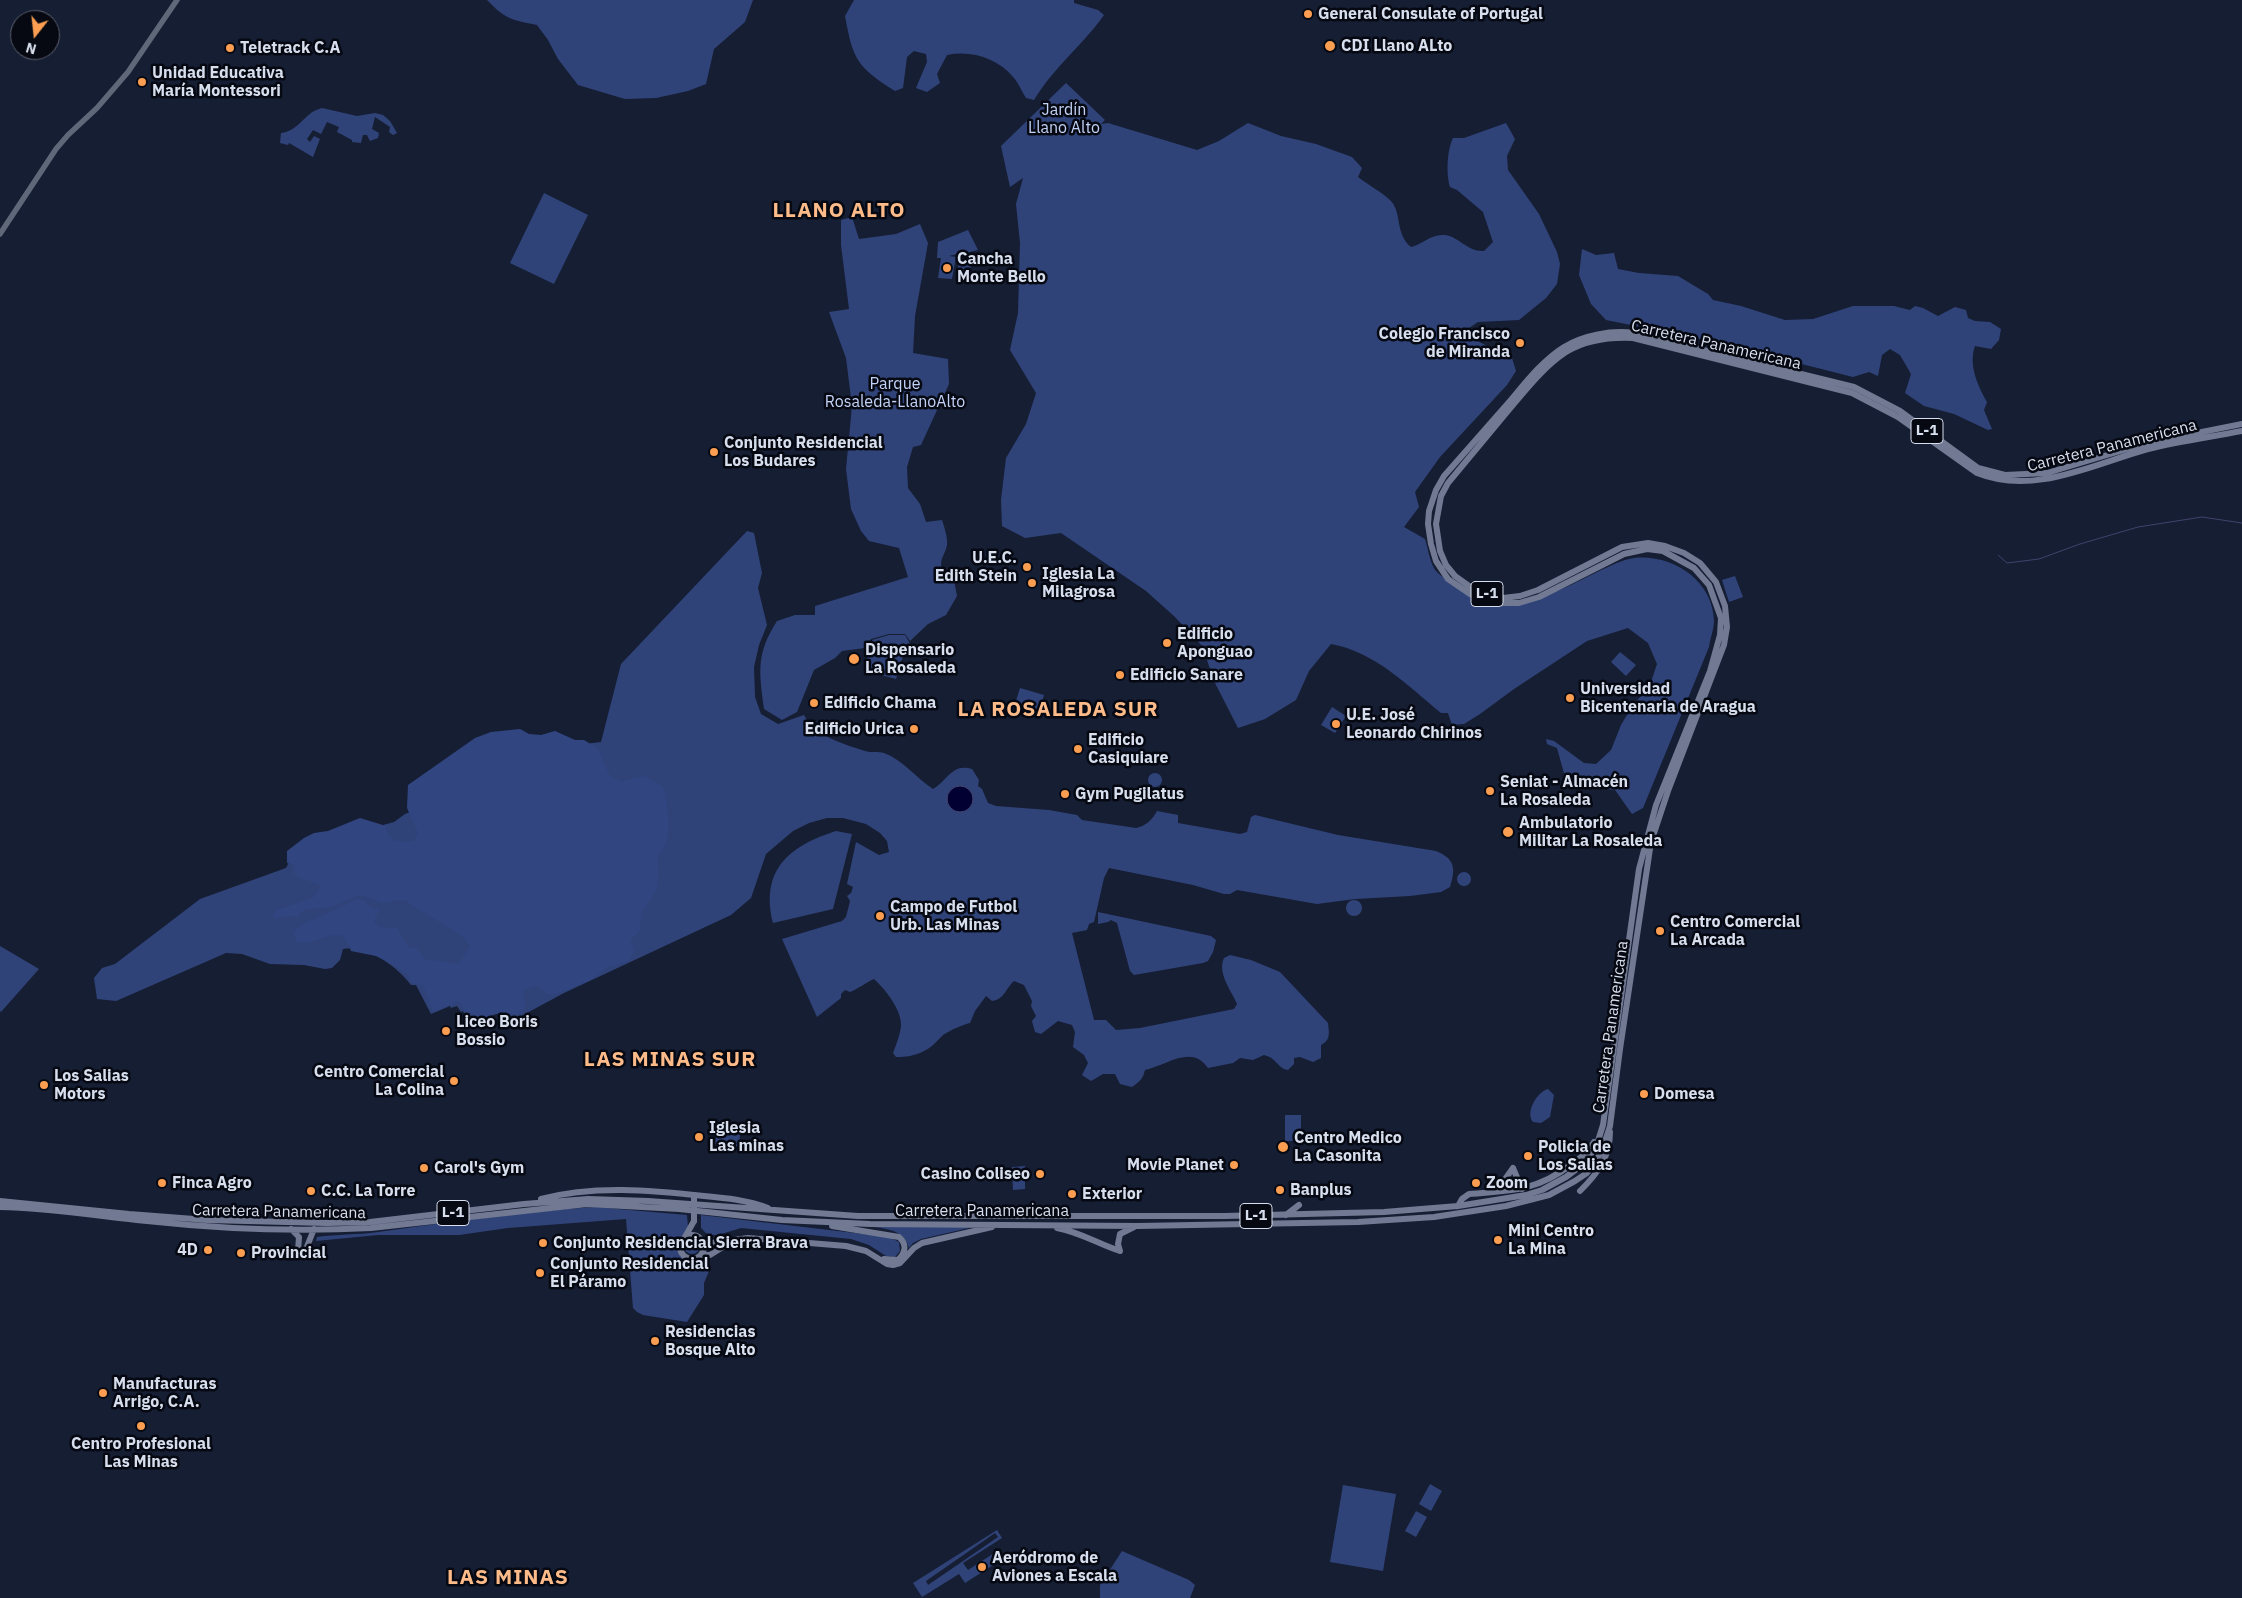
<!DOCTYPE html>
<meta charset="utf-8">
<style>
body{margin:0}
#map{position:relative;width:2242px;height:1598px;overflow:hidden;background:#161e34;font-family:"IBM Plex Sans",sans-serif}
canvas{display:block}
.north{position:absolute;left:10px;top:10px;width:50px;height:50px;box-sizing:border-box;background:#060912;border:1px solid #5a5e6a;border-radius:50%;rotate:196deg;font-size:14px;font-weight:700;line-height:20px;text-align:center;color:#d7deed}
.north::after{content:'';display:block;margin:auto;width:18px;height:22px;background:#fb9e51;clip-path:polygon(50% 0,100% 100%,50% 72%,0 100%)}
</style>
<div id="map">
<canvas width="2242" height="1598"></canvas>
<div class="north">N</div>
</div>
<script>
const ctx = document.querySelector('canvas').getContext('2d');
ctx.lineJoin = 'round';
function paint(path, color) { ctx.fillStyle = color; ctx.fill(path, 'evenodd'); }
function stroke(path, color, width, dash) { ctx.strokeStyle = color; ctx.lineWidth = width; ctx.lineCap = dash ? 'butt' : 'round'; ctx.setLineDash(dash || []); ctx.stroke(path); }
function write(font, color, halo, rows, align = 'center') {
  ctx.font = font + ' "IBM Plex Sans",sans-serif'; ctx.lineWidth = 5; ctx.setLineDash([]); ctx.textBaseline = 'middle'; ctx.strokeStyle = halo; ctx.fillStyle = color; for (const [text, x, y, turn = 0] of rows) {
    ctx.save(); ctx.translate(x, y); ctx.rotate((+turn || 0) * Math.PI / 180); ctx.textAlign = isNaN(turn) ? turn : align; if (halo) ctx.strokeText(text, 0, 0); ctx.fillText(text, 0, 0); ctx.restore();
  }
}
const green = new Path2D(`
 M487 0H753L745 22 714 49 706 84 688 91 656 98 625 99 578 85 558 59 548 40 537 25C512 20 505 19 487 0Z
 M854 0H1074V3L1098 10 1104 15C1082 46 1054 67 1034 100L1026 98C1022 92 1019 84 1014 78 998 58 971 50 947 55L937 74 940 83 927 92 916 88 927 62 926 54 914 51 907 57 903 88 895 91C857 67 853 60 845 16Z
 M1066 83 1105 120 1101 124 1108 123 1197 150 1219 141 1248 123 1281 136 1316 144 1352 157 1362 168 1358 177C1368 185 1382 192 1391 201 1402 213 1395 234 1411 247 1423 244 1431 234 1444 235 1459 236 1467 252 1484 251L1493 242 1483 212 1457 190 1450 187C1446 174 1447 150 1453 138H1464L1506 123 1515 139 1507 156 1508 170 1539 214 1557 252 1560 264 1557 284 1546 298 1519 320 1478 322 1463 332 1471 338 1512 358 1516 371 1507 385 1440 457 1415 492 1419 507 1404 527 1425 539C1428 548 1430 564 1436 571 1440 576 1449 580 1454 584 1495 613 1528 604 1571 585 1586 578 1620 559 1634 558 1672 554 1713 580 1714 621 1714 629 1710 639 1709 647L1643 808 1632 814 1615 790 1567 784 1557 748 1547 744 1546 739 1554 741 1584 763 1596 764 1611 750 1621 725 1631 708 1650 685 1657 664 1648 643 1628 628 1587 641 1514 689 1480 714 1464 724 1452 725 1448 713H1441C1407 685 1375 652 1331 644L1309 671 1296 700 1265 719 1238 728 1213 679 1203 647 1175 617 1146 591 1061 533 1025 538 1002 526 1001 500 1006 458 1026 424 1036 393 1010 350 1018 313 1020 243 1016 204 1023 178 1010 187 1001 146Z
 M322 108 357 116 375 113 383 115 390 121 397 133 393 135 389 132 390 127 375 117 372 129 379 133 378 138 370 141 367 135H363L361 143 352 142V140L337 132 339 127 327 122 321 134 313 130 307 139 310 142 314 136 320 139 313 157 289 143 288 145 280 143 281 133C300 131 304 112 322 108Z
 M544 193 588 215 554 284 510 263Z
 M852 217 859 239 896 234 920 224 928 243 915 316 913 353 948 359 949 384 921 445 913 447 907 467 908 488 920 504 926 522 942 520C944 526 948 538 947 545 945 556 937 561 944 572L953 575 957 596 946 615 928 624 910 641 905 634H889L871 639 865 648 842 651 835 658 814 670 797 712 782 720 764 709C759 671 756 654 777 621L795 615H815V606L908 577 899 548 869 541 861 531 851 509 846 469 852 406 846 358 829 312 849 309 841 245V220Z
 M968 230 978 250 965 253 974 255 968 277 956 276 961 253 949 256 956 257 952 279 938 278 941 258H937L938 242Z
 M1582 249 1596 255 1614 253 1618 269 1639 273 1678 276 1708 294 1713 300 1741 306 1785 320 1813 319 1853 306H1894L1910 310 1915 306 1923 308 1938 316 1955 307 1966 310 1968 318 1975 321 1990 322 2001 329 1999 340 1991 349 1975 346C1968 365 1978 386 1987 402L1984 410 1992 429 1988 430 1954 414 1924 406 1905 393 1911 374 1900 355 1890 349 1882 355 1878 376 1869 372 1853 377 1715 342 1606 320 1591 304 1579 275Z
 M747 531 754 533 762 573 758 588 767 625 759 645 754 667 755 697 761 714 778 724 804 715C814 736 844 744 865 751 871 753 878 751 884 753 903 760 916 778 933 789 948 780 952 763 972 769L979 780 978 786 982 789 988 803 996 806 1049 810 1077 815 1082 820 1136 828C1146 826 1152 820 1157 811L1178 815V823L1240 834 1247 832 1251 817 1255 815 1338 835 1436 851C1455 859 1456 868 1450 887L1441 892 1410 896 1355 899 1317 904 1237 890 1230 894H1224L1193 885 1109 868 1104 878 1094 922 1089 924 1087 930 1072 933 1094 1020H1106L1116 1030 1140 1028 1234 1009 1237 1004C1231 990 1217 973 1224 958L1230 955 1251 960 1280 972 1328 1023C1329 1033 1331 1040 1321 1045V1058L1313 1062 1300 1057 1294 1058V1064L1288 1070C1277 1068 1277 1058 1264 1055L1253 1060 1240 1058 1233 1063 1208 1068C1192 1044 1167 1065 1145 1070 1143 1079 1139 1082 1132 1087L1120 1084 1115 1074H1103L1091 1081 1082 1075 1088 1063 1084 1055 1073 1047 1075 1032 1072 1025 1058 1021 1041 1034 1035 1032 1032 1021 1036 1016 1031 1006 1032 1001 1024 985 1014 981C1005 989 1005 999 992 1001L986 996 975 1011 970 1023C964 1024 946 1032 942 1036 936 1042 931 1048 924 1051 915 1056 905 1057 896 1057L893 1053C896 1045 900 1035 901 1026 902 1010 885 989 874 979 865 983 858 989 850 992L845 990 841 994V998L817 1017 782 939 842 921 846 917 850 901 847 896 851 893 853 887 847 884 856 842 879 855 889 852 887 841 880 833 866 824 843 818H827L809 823 793 831 766 854 751 898 731 915 564 993 512 1021C495 1005 490 1013 472 1021L467 1020 463 1011 461 1012 457 1006 451 1008 450 1006 431 1014 416 985H411C397 966 367 945 343 949L340 960 332 968 325 969 304 965 270 964 242 954 226 953 116 1001 97 999 94 978 102 968 115 964 200 899 286 868 296 849 394 822 405 814 576 745 601 742 621 664Z
 M1735 576 1743 597 1729 602 1722 580Z
 M889 635H905L912 647 902 659 896 679 866 671 867 656H872V640Z
 M1620 652 1636 665 1626 676 1611 662Z
 M1020 688 1044 695 1040 710 1015 704Z
 M1332 707 1346 716 1335 733 1321 725Z
 M1148 780a7 7 0 1 1 14 0a7 7 0 1 1-14 0Z
 M836 831 852 834 833 909 773 923C760 870 789 846 836 831Z
 M1457 879a7 7 0 1 1 14 0a7 7 0 1 1-14 0Z
 M1346 908a8 8 0 1 1 16 0a8 8 0 1 1-16 0Z
 M1098 912 1211 936 1216 940 1213 952 1208 961 1203 963 1134 975 1130 971 1117 923 1111 920 1108 922 1098 924Z
 M0 946 39 969 1 1012 0 1011Z
 M1548 1089 1554 1095 1550 1117 1541 1123 1533 1122C1525 1112 1537 1092 1548 1089Z
 M1285 1115H1301V1141H1285Z
 M717 1131 740 1134 739 1147 715 1144Z
 M1025 1166V1189L1013 1190 1012 1167Z
 M595 1207 687 1215 688 1227 676 1248C684 1259 692 1263 707 1262L709 1271 704 1283V1295L687 1322 643 1315 637 1312 633 1308 626 1219 508 1228 459 1235H378L316 1241 317 1237C337 1234 357 1235 378 1232 450 1222 522 1212 595 1207Z
 M701 1215 889 1237 899 1242 900 1251 895 1257 886 1256 869 1245 851 1239 741 1228 718 1235H708L701 1228Z
 M850 1225 978 1226 921 1239 913 1243 909 1248C904 1224 870 1228 850 1225Z
 M684 1246a8 8 0 1 1 16 0a8 8 0 1 1-16 0Z
 M1430 1484 1442 1491 1431 1511 1419 1504Z
 M1343 1485 1396 1494 1383 1571 1330 1562Z
 M1416 1511 1427 1517 1416 1537 1405 1531Z
 M997 1530 1002 1538 963 1563 968 1570 996 1552 1001 1560 965 1583 959 1574 922 1597 913 1583ZM995 1533 998 1537 928 1585 926 1581Z
 M1122 1551 1189 1580 1195 1585 1190 1598H1100V1585Z`);
const forest = new Path2D(`
 M520 729 529 734 541 735 555 731 575 740H584L597 748 610 776 621 782 644 776 663 787C667 804 672 828 665 845 663 849 658 853 658 858 657 871 661 878 655 892 646 910 639 905 640 930L630 940 634 950 629 961 607 967 591 980 556 994 548 995 537 985 522 990 526 1008 516 1014H496L480 1020 470 1019 459 1001 433 1012 423 985 412 983 408 975 387 961 376 956 351 951C350 948 348 942 346 939 337 928 313 944 302 943L297 942 294 935 296 930 302 925 358 899 365 901 369 906 379 910 374 921 379 927 397 928 408 947 416 948 424 959 459 964 470 946 465 938 406 901 401 900 381 903 371 898 358 895 331 907 307 909 299 913V918L292 915 276 919 273 917 275 911 314 897 321 885 298 877 293 872 295 865 287 863V851L304 838 314 833 328 831 360 818 386 826 388 835 395 841 413 842 418 833 407 808 408 785 475 738 491 732Z`);
const water = new Path2D(`
 M947 799a13 13 0 1 1 26 0a13 13 0 1 1-26 0Z`);
const stream = new Path2D(`
 M1998 555 2007 563 2039 559 2080 544 2138 527 2202 517 2242 523`);
const secondary = new Path2D(`
 M0 234 56 149 68 135 97 108 128 72 177 0`);
const primary = new Path2D(`
 M1513 1168 1522 1189
 M1488 1189 1503 1182 1513 1168
 M1580 1191C1597 1174 1610 1158 1610 1132
 M541 1199C593 1185 651 1190 704 1196 726 1198 747 1200 768 1208
 M0 1201 129 1214 207 1220 327 1223 370 1222 524 1204 588 1199 648 1201 858 1216H1225L1384 1212 1458 1206 1526 1195 1542 1190 1566 1177 1587 1161 1598 1141 1603 1125 1639 869 1656 805 1710 671 1720 635 1721 618 1709 585 1694 568 1663 551 1647 549 1624 554 1539 597 1519 603H1501L1470 594 1448 579 1436 561 1431 544 1428 524 1429 511 1436 490 1444 476C1466 451 1488 426 1510 401 1526 382 1542 361 1564 347 1584 335 1611 330 1634 333L1854 387 1900 411 1978 468 2005 475 2047 473 2147 443 2242 424
 M1458 1206 1462 1199 1469 1194C1511 1191 1537 1191 1572 1164 1581 1158 1589 1151 1594 1142
 M0 1207C49 1208 98 1216 147 1221 221 1229 297 1232 371 1228L587 1204 679 1209 782 1220 870 1224 1138 1226 1358 1222 1434 1217 1506 1206 1549 1195 1575 1181 1587 1173 1595 1163 1603 1148 1610 1126 1620 1049 1651 842 1668 791 1724 645 1727 627 1725 606 1716 582 1700 563 1684 553 1665 546 1648 543 1622 547 1538 590 1520 596 1503 598 1476 591 1455 576 1446 565 1440 551 1436 524 1441 496 1448 483C1468 459 1487 436 1507 412 1525 391 1543 367 1566 352 1586 340 1610 337 1633 338L1852 393 1898 417 1977 473C2034 496 2093 464 2148 449 2179 441 2211 437 2242 431
 M1286 1215 1299 1205
 M832 1226 899 1237C907 1244 906 1252 898 1260L884 1259
 M1057 1228C1080 1232 1098 1244 1120 1251
 M291 1229 299 1237 298 1251
 M680 1247a12 12 0 1 1 24 0a12 12 0 1 1-24 0Z
 M685 1237 694 1221
 M702 1241 711 1243 748 1238 846 1246 866 1251 887 1264 893 1265 900 1263 914 1248 922 1243 992 1227
 M306 1249 314 1229
 M1120 1251 1118 1244 1120 1234 1134 1227
 M701 1255H710L731 1242`);
const primaryBridge = new Path2D(`
 M694 1221V1195`);
const markers = [
 [1308,14,5,"#fb9e51"],
 [1330,46,6,"#fb9e51"],
 [230,48,5,"#fb9e51"],
 [142,82,5,"#fb9e51"],
 [947,268,5,"#fb9e51"],
 [1520,343,5,"#fb9e51"],
 [714,452,5,"#fb9e51"],
 [1027,567,5,"#fb9e51"],
 [1032,583,5,"#fb9e51"],
 [1167,643,5,"#fb9e51"],
 [854,659,6,"#fb9e51"],
 [1120,675,5,"#fb9e51"],
 [1570,698,5,"#fb9e51"],
 [814,703,5,"#fb9e51"],
 [1336,724,5,"#fb9e51"],
 [914,729,5,"#fb9e51"],
 [1078,749,5,"#fb9e51"],
 [1490,791,5,"#fb9e51"],
 [1065,794,5,"#fb9e51"],
 [1508,832,6,"#fb9e51"],
 [880,916,5,"#fb9e51"],
 [1660,931,5,"#fb9e51"],
 [446,1031,5,"#fb9e51"],
 [454,1081,5,"#fb9e51"],
 [44,1085,5,"#fb9e51"],
 [1644,1094,5,"#fb9e51"],
 [699,1137,5,"#fb9e51"],
 [1283,1147,6,"#fb9e51"],
 [1528,1156,5,"#fb9e51"],
 [1234,1165,5,"#fb9e51"],
 [424,1168,5,"#fb9e51"],
 [1040,1174,5,"#fb9e51"],
 [162,1183,5,"#fb9e51"],
 [1476,1183,5,"#fb9e51"],
 [1280,1190,5,"#fb9e51"],
 [311,1191,5,"#fb9e51"],
 [1072,1194,5,"#fb9e51"],
 [1498,1240,5,"#fb9e51"],
 [543,1243,5,"#fb9e51"],
 [208,1250,5,"#fb9e51"],
 [241,1253,5,"#fb9e51"],
 [540,1273,5,"#fb9e51"],
 [655,1341,5,"#fb9e51"],
 [103,1393,5,"#fb9e51"],
 [141,1426,5,"#fb9e51"],
 [982,1567,5,"#fb9e51"]
];
const shields = [
 [1927,431,32],
 [1487,594,32],
 [453,1213,32],
 [1256,1216,32]
];
const shieldNames = [
 ["L-1",1927,431],
 ["L-1",1487,594],
 ["L-1",453,1213],
 ["L-1",1256,1216]
];
const poiNames = [
 ["General Consulate of Portugal",1318,14],
 ["CDI Llano ALto",1341,46],
 ["Teletrack C.A",240,48],
 ["Unidad Educativa",152,73],
 ["María Montessori",152,91],
 ["Cancha",957,259],
 ["Monte Bello",957,277],
 ["Colegio Francisco",1510,334,"right"],
 ["de Miranda",1510,352,"right"],
 ["Conjunto Residencial",724,443],
 ["Los Budares",724,461],
 ["U.E.C.",1017,558,"right"],
 ["Edith Stein",1017,576,"right"],
 ["Iglesia La",1042,574],
 ["Milagrosa",1042,592],
 ["Edificio",1177,634],
 ["Aponguao",1177,652],
 ["Dispensario",865,650],
 ["La Rosaleda",865,668],
 ["Edificio Sanare",1130,675],
 ["Universidad",1580,689],
 ["Bicentenaria de Aragua",1580,707],
 ["Edificio Chama",824,703],
 ["U.E. José",1346,715],
 ["Leonardo Chirinos",1346,733],
 ["Edificio Urica",904,729,"right"],
 ["Edificio",1088,740],
 ["Casiquiare",1088,758],
 ["Seniat - Almacén",1500,782],
 ["La Rosaleda",1500,800],
 ["Gym Pugilatus",1075,794],
 ["Ambulatorio",1519,823],
 ["Militar La Rosaleda",1519,841],
 ["Campo de Futbol",890,907],
 ["Urb. Las Minas",890,925],
 ["Centro Comercial",1670,922],
 ["La Arcada",1670,940],
 ["Liceo Boris",456,1022],
 ["Bossio",456,1040],
 ["Centro Comercial",444,1072,"right"],
 ["La Colina",444,1090,"right"],
 ["Los Salias",54,1076],
 ["Motors",54,1094],
 ["Domesa",1654,1094],
 ["Iglesia",709,1128],
 ["Las minas",709,1146],
 ["Centro Medico",1294,1138],
 ["La Casonita",1294,1156],
 ["Policia de",1538,1147],
 ["Los Salias",1538,1165],
 ["Movie Planet",1224,1165,"right"],
 ["Carol's Gym",434,1168],
 ["Casino Coliseo",1030,1174,"right"],
 ["Finca Agro",172,1183],
 ["Zoom",1486,1183],
 ["Banplus",1290,1190],
 ["C.C. La Torre",321,1191],
 ["Exterior",1082,1194],
 ["Mini Centro",1508,1231],
 ["La Mina",1508,1249],
 ["Conjunto Residencial Sierra Brava",553,1243],
 ["4D",198,1250,"right"],
 ["Provincial",251,1253],
 ["Conjunto Residencial",550,1264],
 ["El Páramo",550,1282],
 ["Residencias",665,1332],
 ["Bosque Alto",665,1350],
 ["Manufacturas",113,1384],
 ["Arrigo, C.A.",113,1402],
 ["Centro Profesional",141,1444,"center"],
 ["Las Minas",141,1462,"center"],
 ["Aeródromo de",992,1558],
 ["Aviones a Escala",992,1576]
];
const parkNames = [
 ["Jardín",1064,110],
 ["Llano Alto",1064,128],
 ["Parque",895,384],
 ["Rosaleda-LlanoAlto",895,402]
];
const streetNames = [
 ["Carretera Panamericana",1716,345,13],
 ["Carretera Panamericana",2112,446,-14],
 ["Carretera Panamericana",1611,1027,-82],
 ["Carretera Panamericana",982,1211],
 ["Carretera Panamericana",279,1212,1]
];
const districtNames = [
 ["LLANO ALTO",839,211],
 ["LA ROSALEDA SUR",1058,710],
 ["LAS MINAS SUR",670,1060],
 ["LAS MINAS",508,1578]
];
paint(green, '#304379');
paint(forest, '#314581');
paint(water, '#020033');
stroke(water, '#42436b', 1);
stroke(stream, '#42436b', 1);
stroke(secondary, '#5f6779', 5.5);
stroke(primary, '#717a92', 6);
stroke(primaryBridge, '#717a92', 6);
for (const [x, y, r, color] of markers) { const dot = new Path2D(); dot.arc(x, y, r, 0, 2 * Math.PI); ctx.fillStyle = color; ctx.fill(dot); stroke(dot, '#060912', 2); }
for (const [x, y, w] of shields) { const box = new Path2D(); box.roundRect(x - w / 2, y - 12.5, w, 25, 4); ctx.fillStyle = '#060912'; ctx.fill(box); stroke(box, '#d7deed', 1); }
write('bold 15px', '#d7deed', null, shieldNames);
write('bold 16px', '#d7deed', '#060912', poiNames, 'left');
write('16px', '#c3d2f7', '#060912', parkNames);
write('16px', '#d7deed', '#060912', streetNames);
ctx.letterSpacing = '1px';
write('bold 21px', '#fdbb89', '#060912', districtNames);
ctx.letterSpacing = '0px';
</script>
